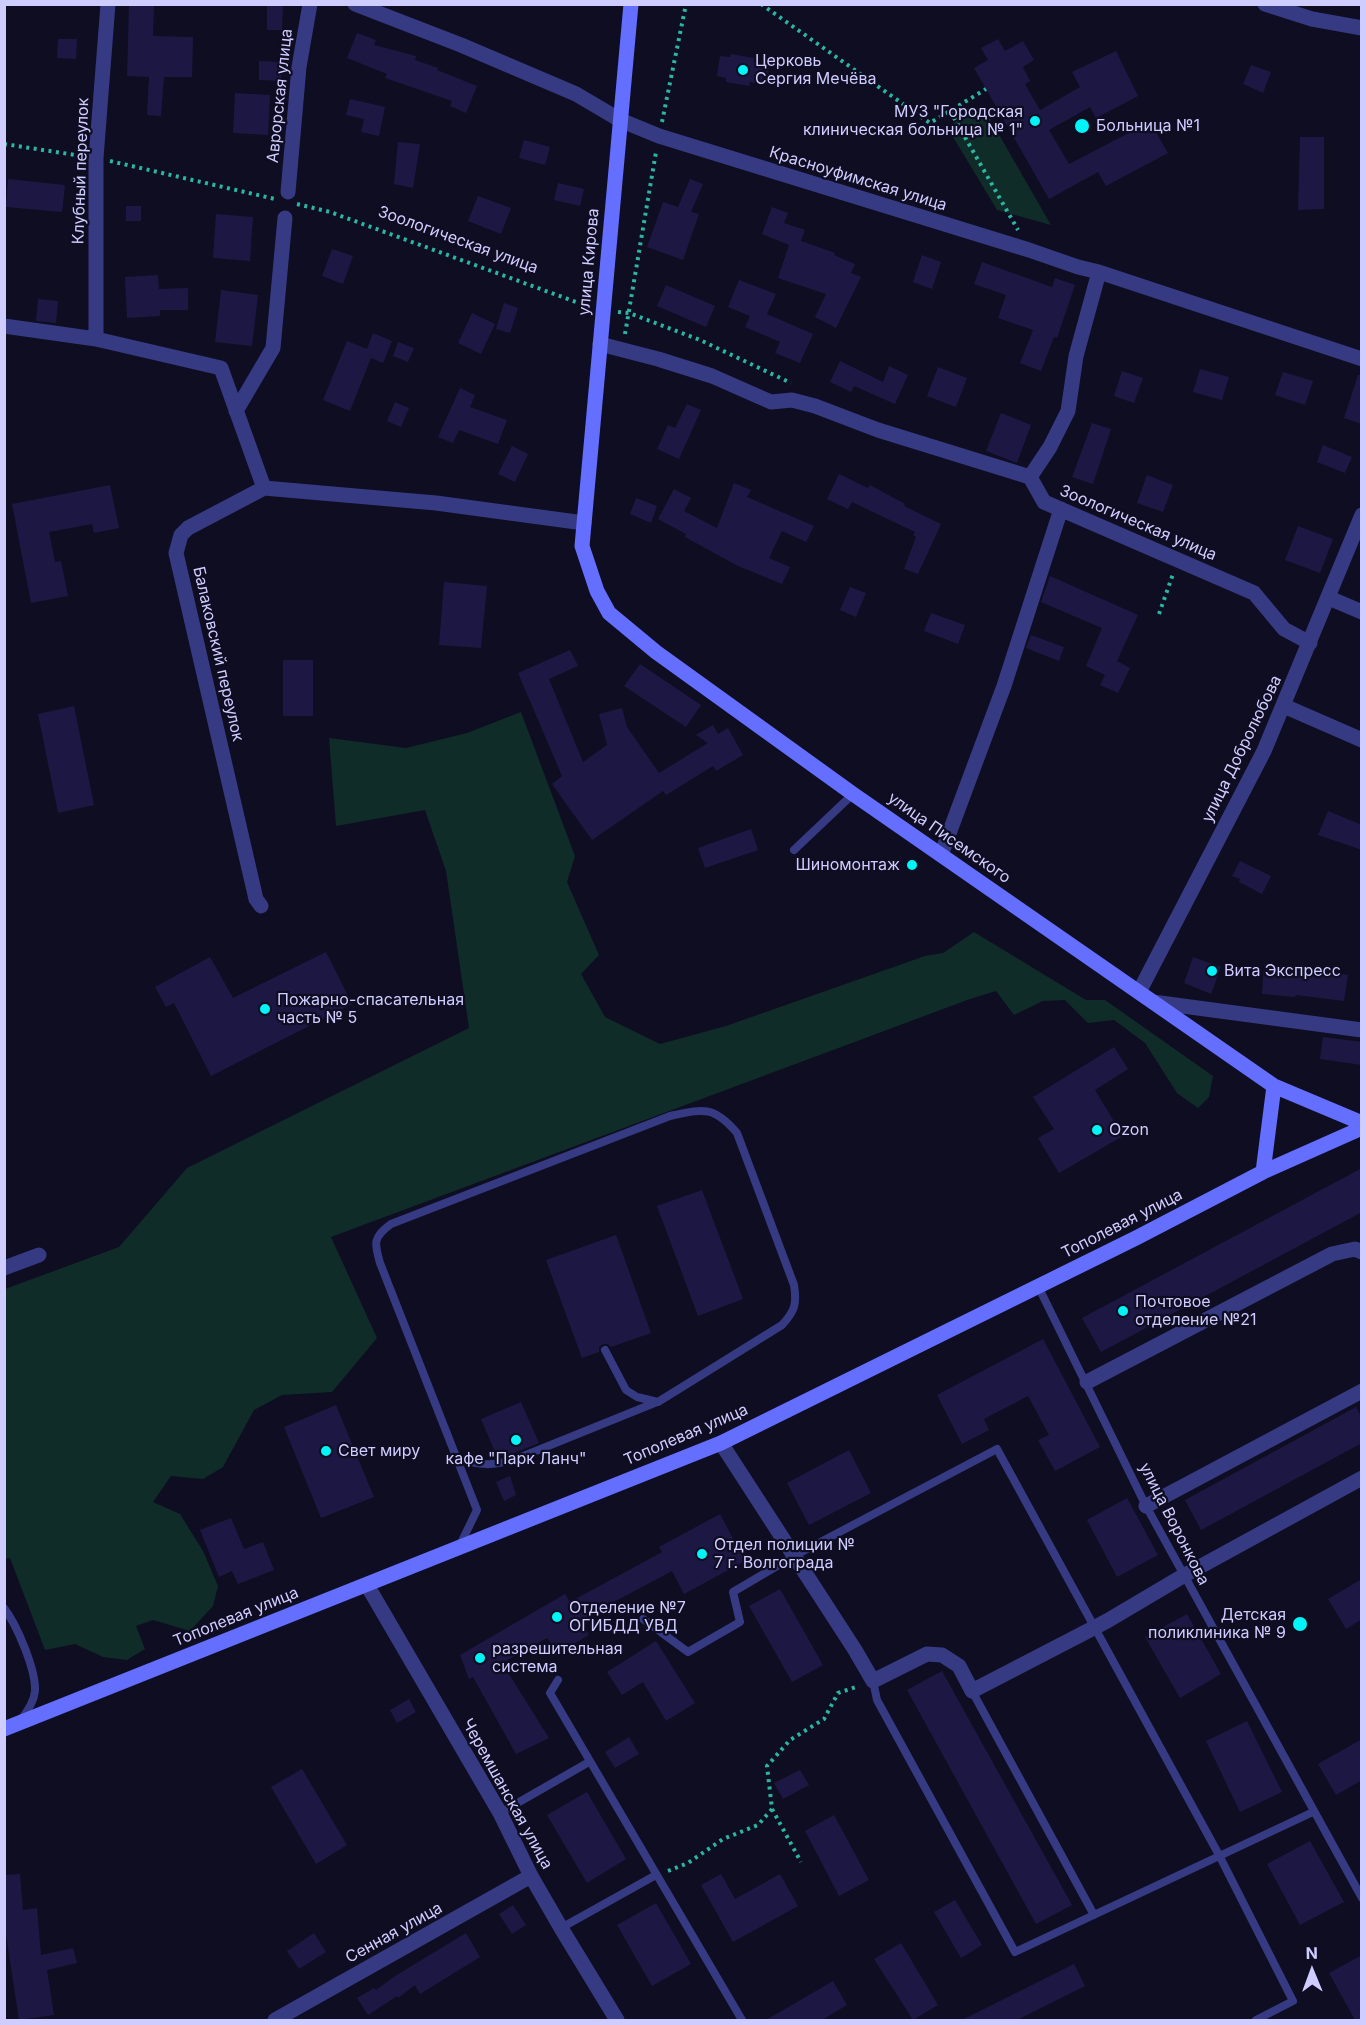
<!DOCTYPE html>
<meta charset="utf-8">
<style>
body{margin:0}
#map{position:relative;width:1366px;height:2025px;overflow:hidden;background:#0e0d22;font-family:Inter,sans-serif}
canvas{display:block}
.frame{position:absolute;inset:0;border:6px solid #cfcdff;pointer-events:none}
.north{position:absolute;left:1282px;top:1941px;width:60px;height:60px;-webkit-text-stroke:4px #0e0d22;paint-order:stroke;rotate:359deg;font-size:16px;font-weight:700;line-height:24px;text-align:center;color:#cfcdff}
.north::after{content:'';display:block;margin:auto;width:21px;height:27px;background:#cfcdff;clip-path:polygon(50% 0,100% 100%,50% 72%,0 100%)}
</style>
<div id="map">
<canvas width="1366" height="2025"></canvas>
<div class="frame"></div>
<div class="north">N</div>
</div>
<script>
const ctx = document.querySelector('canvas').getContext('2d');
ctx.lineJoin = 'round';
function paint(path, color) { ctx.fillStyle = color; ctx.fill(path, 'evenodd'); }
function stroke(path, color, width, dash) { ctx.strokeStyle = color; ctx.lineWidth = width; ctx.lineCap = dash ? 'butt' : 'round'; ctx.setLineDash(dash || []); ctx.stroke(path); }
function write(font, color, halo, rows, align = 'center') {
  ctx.font = font + ' Inter,sans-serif'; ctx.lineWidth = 4.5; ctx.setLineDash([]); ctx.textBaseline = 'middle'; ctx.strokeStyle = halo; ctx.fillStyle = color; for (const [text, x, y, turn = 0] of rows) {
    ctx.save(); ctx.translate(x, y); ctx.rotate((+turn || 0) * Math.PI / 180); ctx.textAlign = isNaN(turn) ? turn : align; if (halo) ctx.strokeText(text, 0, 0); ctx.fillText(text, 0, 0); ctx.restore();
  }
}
const green = new Path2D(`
 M982 105 1051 225 997 210 947 127Z
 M521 712 575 856 567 882 599 955 581 974 605 1017 660 1044 726 1026 925 956 943 953 974 932 1086 1000H1105L1213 1076 1209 1097 1198 1108 1177 1093 1145 1043 1114 1020 1088 1023 1065 1000 1043 1001 1014 1015 996 991 970 999 331 1237 377 1338 332 1392 282 1395 254 1410 223 1467 203 1479 171 1476 153 1502 180 1514 203 1551 218 1586 213 1606 190 1631 153 1620 136 1626 145 1649 127 1660 103 1657 75 1644 45 1650 10 1558 5 1559V1289L119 1247 187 1168 469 1028 446 871 425 810 336 826 329 738 406 748 467 733Z`);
const building = new Path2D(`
 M129 4H154L153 36 193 37 192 77H164L161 116 147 115 149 77 127 76Z
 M267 4H283L282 30H267Z
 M357 33 376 40 374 45 416 56 415 60 438 68 437 70 477 86 466 113 450 106 452 101 385 78 387 74 347 58Z
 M58 39H77L76 59 57 58Z
 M998 39 1005 51 1023 41 1034 60 1023 67 1030 81 1025 84 1040 110 1080 87 1072 72 1116 51 1138 96 1096 118 1090 107 1049 130 1069 164 1150 122 1168 153 1106 186 1098 172 1049 199 974 68 988 60 981 48Z
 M731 54 754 58 753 61 769 64 766 85 750 82 749 86 726 82V78L717 76 720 56 730 57Z
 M259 61 282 62 281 81 259 80Z
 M1251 65 1271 72 1263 93 1243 84Z
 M235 93 270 95 268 135 233 133Z
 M350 99 385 107 379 136 361 132 364 119 346 115Z
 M1300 137H1324V209L1298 210Z
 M524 140 550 147 545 165 519 158Z
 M398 142 420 144 413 188 394 184Z
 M8 179 65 185 62 212 6 207Z
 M690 179 703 184 691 212 699 214 683 260 647 247 663 202 678 207Z
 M558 183 584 189 580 206 554 200Z
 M478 196 511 208 501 234 468 221Z
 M126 206H141V221H126Z
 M772 207 788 213 784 223 805 230 801 241 835 253 834 255 855 264 851 273 861 277 836 328 815 317 826 294 778 278 789 245 762 234Z
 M216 214 253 217 250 261 213 258Z
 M332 249 353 256 343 284 322 276Z
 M922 255 941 262 932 289 913 282Z
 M982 262 1052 287 1055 278 1075 285 1057 338 1054 337 1041 371 1020 363 1033 330 998 318 1006 295 974 284Z
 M158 275 159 289 188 288V310H160V316L127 318 125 277Z
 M739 280 776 294 767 314 813 334 800 363 775 353 780 342 745 327 750 316 728 307Z
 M666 285 715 306 706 327 657 306Z
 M221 290 258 295 252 346 215 342Z
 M38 299 58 301 56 323 36 321Z
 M504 303 518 308 510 333 496 329Z
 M472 313 495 324 481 354 458 343Z
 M373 333 392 341 383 363 371 358 350 411 323 400 347 341 367 349Z
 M398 342 414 348 408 362 393 356Z
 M840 361 883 382 889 366 908 375 895 404 854 386 851 392 830 382Z
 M938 367 967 378 956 407 927 396Z
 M1200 369 1229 377 1222 400 1193 392Z
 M1122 371 1143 378 1134 403 1114 396Z
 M1283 372 1313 381 1305 405 1275 395Z
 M1358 375H1362V424L1344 418Z
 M460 388 475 395 470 407 507 420 498 444 459 430 453 443 438 437Z
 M395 402 409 408 401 427 387 421Z
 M687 404 701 410 679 459 657 449 668 425 675 428Z
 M1001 413 1031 425 1017 463 986 451Z
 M1092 423 1111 429 1093 484 1072 477Z
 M1323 445 1352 457 1345 473 1317 462Z
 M512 446 528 454 515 482 498 474Z
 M839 474 868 488 870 485 905 504 904 506 941 524 918 574 904 569 916 537 913 535 915 532 852 502 848 509 827 499Z
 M1147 475 1173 485 1163 512 1137 503Z
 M734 483 751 490 747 497 814 526 806 542 782 531 769 558 790 567 782 584 738 566 685 537 686 534 658 519 674 489 691 498 684 511 717 528Z
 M110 485 119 528 94 533 92 524 49 532 55 562 61 561 68 596 31 603 12 504Z
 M636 498 657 506 651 523 630 514Z
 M1298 526 1333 539 1320 573 1285 560Z
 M1050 576 1138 615 1117 661 1130 668 1118 693 1100 685 1105 675 1086 666 1102 628 1041 602Z
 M444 582 487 586 481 648 439 645Z
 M850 587 866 593 856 617 840 610Z
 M931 613 965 625 958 644 924 631Z
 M1031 635 1064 647 1059 661 1026 648Z
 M570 650 578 666 549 679 583 762 607 745 599 714 622 708 627 727 659 773 708 743 696 735 713 725 718 734 728 728 743 755 716 771 713 766 666 795 663 791 592 840 552 784 562 776 518 673Z
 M283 660H313V716H283Z
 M640 664 701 705 686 727 624 686Z
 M74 706 94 805 58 813 38 714Z
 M1328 811 1362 825V850L1318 835Z
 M751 829 758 850 705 868 698 848Z
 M1240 861 1271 876 1262 894 1239 882 1240 879 1232 876Z
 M326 952 352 1004 211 1076 174 1003 166 1007 155 987 210 957 233 998Z
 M1193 957 1221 967 1211 994 1184 983Z
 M1264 964 1298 967 1348 975 1344 1001 1296 995 1295 997 1262 994Z
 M1323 1037 1362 1042V1065L1320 1059Z
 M1114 1047 1128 1069 1095 1090 1123 1136 1059 1173 1038 1138 1054 1129 1033 1097Z
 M1362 1168V1212L1101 1352 1082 1318Z
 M702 1190 743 1299 698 1316 657 1206Z
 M616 1235 651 1333 611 1347 608 1344H603L599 1347V1352L582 1358 546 1260Z
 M1043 1339 1100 1447 1055 1471 1038 1440 1049 1435 1028 1396 984 1419 989 1430 962 1444 937 1395Z
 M521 1402 539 1443 514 1453 497 1457 481 1419Z
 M336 1405 374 1497 321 1518 284 1427Z
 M1356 1407 1362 1418V1443L1201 1530 1185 1500Z
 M849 1450 871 1493 809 1525 787 1483Z
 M510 1476 516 1495 504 1501 496 1482Z
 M1127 1498 1158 1555 1117 1577 1087 1520Z
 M720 1514 745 1561 684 1594 672 1571 580 1620 589 1635 558 1653 547 1638 502 1663 549 1738 516 1754 473 1677 469 1679 460 1655 565 1594 570 1602 662 1552 659 1547Z
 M231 1518 244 1549 263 1542 274 1570 238 1584 232 1571 219 1577 200 1530Z
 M1362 1579V1619L1346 1629 1328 1599Z
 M780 1589 823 1665 792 1682 749 1606Z
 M1187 1614 1221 1674 1180 1698 1145 1637Z
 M656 1641 695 1703 666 1721 643 1682 622 1695 607 1672Z
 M942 1671 1072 1905 1036 1924 907 1690Z
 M409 1699 416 1712 397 1723 390 1710Z
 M1247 1721 1282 1792 1240 1812 1206 1741Z
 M629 1737 639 1754 615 1768 605 1752Z
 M1362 1739V1780L1336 1795 1318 1764Z
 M302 1769 347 1845 316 1864 271 1787Z
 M800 1770 809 1785 783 1799 774 1783Z
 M587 1792 626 1859 587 1883 547 1815Z
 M834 1815 869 1880 839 1896 805 1831Z
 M1310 1841 1344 1902 1300 1925 1267 1864Z
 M20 1874 23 1910 37 1908 41 1955 73 1948 77 1963 47 1970 54 2015 19 2020 6 1935H4V1875Z
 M721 1874 735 1899 780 1874 798 1906 733 1942 701 1885Z
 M955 1900 982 1945 961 1958 934 1912Z
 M656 1903 691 1964 652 1986 617 1925Z
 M513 1905 526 1925 512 1934 499 1914Z
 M314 1933 326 1952 299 1969 287 1951Z
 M466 1933 480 1957 420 1994 415 1985 398 1998 397 1996 368 2015 357 1998 374 1988 376 1990 395 1976Z
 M901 1943 938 2005 913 2020 874 1959Z
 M1362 1955V2020H1355L1329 1973Z
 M1074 1964 1085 1986 1017 2020H962Z
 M833 1981 847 2005 822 2020H766Z`);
const path = new Path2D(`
 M761 4 930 123 986 89
 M950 111 1018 230
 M662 122 686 4
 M4 144 82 156
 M110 161 275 199
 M297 204 330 212 587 306
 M618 312 629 313 700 340 791 383
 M625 334 656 152
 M1159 614 1173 574
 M772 1809 801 1862
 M668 1871 688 1863 723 1839 758 1825 772 1809 767 1766 790 1740 824 1719 838 1693 859 1686`);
const lane = new Path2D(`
 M794 850 853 794
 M1038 1286 1146 1506 1362 1898
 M457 1458C481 1466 492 1466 516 1459L657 1402
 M460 1545 477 1510 380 1263C374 1243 373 1237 391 1224L670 1116C703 1109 713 1105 737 1133L794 1285C797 1304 795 1311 782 1325L658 1402 637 1397 626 1390 605 1350
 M4 1608C17 1625 36 1670 35 1691 34 1702 27 1711 21 1720
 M643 1619 688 1652 740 1622 733 1592 794 1556 997 1449 1219 1855 1293 2001 1256 2020
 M558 1680 550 1693 742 2020
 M873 1681 877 1700 1015 1952 1313 1812
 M972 1691 1094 1915
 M500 1813 589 1762
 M561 1928 656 1875`);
const street = new Path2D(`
 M355 4 461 45 576 94 620 120 659 136 1029 250 1078 267 1099 272 1362 359
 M1265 4 1312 19 1362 28
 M288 192 299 67 310 4
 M4 326 96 339 221 368 264 488
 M96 339V158L108 4
 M600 344 658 359 712 376 771 402 792 400 815 406 878 430 1030 477 1044 502 1254 593 1284 629 1310 643
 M236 411 273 348 285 218
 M1030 477 1050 447 1068 411 1076 356 1099 272
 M1329 598 1362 612
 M1284 706 1362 740
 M941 855 1004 686 1061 509
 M261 906 256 899 176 553 181 535 188 528 264 488 436 503 584 523
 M1139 992 1264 751 1362 515
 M1153 1002 1362 1030
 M4 1268 39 1255
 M1087 1382 1332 1254 1355 1249 1362 1252
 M721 1443 855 1650 873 1681 927 1654 942 1655 959 1666 972 1691 1107 1621 1183 1576 1362 1478
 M1146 1506 1362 1391
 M367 1585 500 1813 531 1876 561 1928 617 2020
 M275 2020 531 1876`);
const secondary = new Path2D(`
 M631 4 582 546 597 591 609 613 656 652 853 794 1274 1086 1362 1123
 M1263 1172 1274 1086
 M4 1729 721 1443 1136 1238 1263 1172 1362 1128`);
const markers = [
 [743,70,6,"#00f5f8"],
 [1035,121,6,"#00f5f8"],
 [1082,126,8,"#00f5f8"],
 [912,865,6,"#00f5f8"],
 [1212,971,6,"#00f5f8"],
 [265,1009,6,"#00f5f8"],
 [1097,1130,6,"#00f5f8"],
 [1123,1311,6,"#00f5f8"],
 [516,1440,6,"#00f5f8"],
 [326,1451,6,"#00f5f8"],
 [702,1554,6,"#00f5f8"],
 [557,1617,6,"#00f5f8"],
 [1300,1624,8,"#00f5f8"],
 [480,1658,6,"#00f5f8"]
];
const poiNames = [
 ["Церковь",755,61],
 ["Сергия Мечёва",755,79],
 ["МУЗ \"Городская",1023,112,"right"],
 ["клиническая больница № 1\"",1023,130,"right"],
 ["Больница №1",1096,126],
 ["Шиномонтаж",900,865,"right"],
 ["Вита Экспресс",1224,971],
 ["Пожарно-спасательная",277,1000],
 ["часть № 5",277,1018],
 ["Ozon",1109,1130],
 ["Почтовое",1135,1302],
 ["отделение №21",1135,1320],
 ["Свет миру",338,1451],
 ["кафе \"Парк Ланч\"",516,1459,"center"],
 ["Отдел полиции №",714,1545],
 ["7 г. Волгограда",714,1563],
 ["Отделение №7",569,1608],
 ["ОГИБДД УВД",569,1626],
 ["Детская",1286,1615,"right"],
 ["поликлиника № 9",1286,1633,"right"],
 ["разрешительная",492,1649],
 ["система",492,1667]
];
const streetNames = [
 ["Аврорская улица",280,96,-84],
 ["Клубный переулок",81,171,-88],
 ["Красноуфимская улица",858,179,17],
 ["Зоологическая улица",458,240,20],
 ["улица Кирова",589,262,-85],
 ["Зоологическая улица",1138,523,23],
 ["Балаковский переулок",218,654,77],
 ["улица Добролюбова",1242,749,-64],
 ["улица Писемского",949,838,35],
 ["Тополевая улица",1122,1224,-27],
 ["Тополевая улица",686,1435,-23],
 ["улица Воронкова",1174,1524,63],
 ["Тополевая улица",236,1617,-22],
 ["Черемшанская улица",507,1794,61],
 ["Сенная улица",394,1933,-29]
];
paint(green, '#0f2c28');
paint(building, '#1d1843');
stroke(path, '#2ab6a2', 4, [3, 4.5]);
stroke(lane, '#363a82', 8);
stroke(street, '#363a82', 15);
stroke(secondary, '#646eff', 15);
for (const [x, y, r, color] of markers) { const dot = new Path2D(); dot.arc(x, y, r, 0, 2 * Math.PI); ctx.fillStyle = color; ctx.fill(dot); stroke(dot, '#0e0d22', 2); }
write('16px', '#cfcdff', '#0e0d22', poiNames, 'left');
write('16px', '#cfcdff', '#0e0d22', streetNames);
</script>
